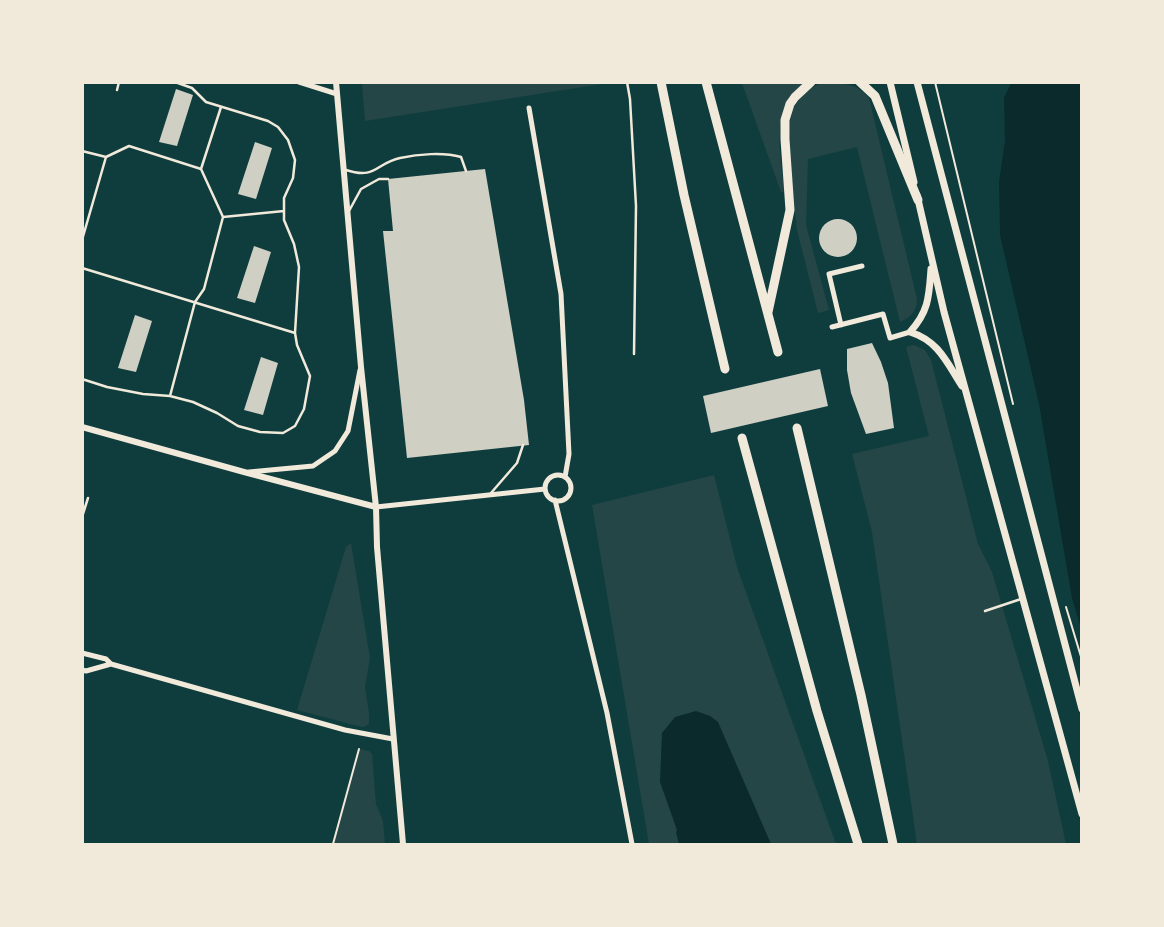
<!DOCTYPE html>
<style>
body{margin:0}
#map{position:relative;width:1164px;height:927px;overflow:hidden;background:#0f3d3e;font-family:"Golos Text",sans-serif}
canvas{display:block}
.frame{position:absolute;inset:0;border:84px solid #f1e9da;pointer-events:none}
</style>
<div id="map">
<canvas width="1164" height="927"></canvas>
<div class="frame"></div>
</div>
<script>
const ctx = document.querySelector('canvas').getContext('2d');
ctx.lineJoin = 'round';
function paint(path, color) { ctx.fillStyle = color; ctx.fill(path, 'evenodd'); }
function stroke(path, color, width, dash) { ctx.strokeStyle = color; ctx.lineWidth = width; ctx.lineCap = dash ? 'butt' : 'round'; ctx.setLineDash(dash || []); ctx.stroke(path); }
const green = new Path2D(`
 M602 83V84L365 121 362 83Z
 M742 83H804C769 111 781 152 784 190L783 192H781Z
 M821 83C841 83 856 82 869 98L917 299C917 311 911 317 900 322L857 147 808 159 806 225 829 310 818 313 797 230 793 195 789 126 793 109 800 98 811 88Z
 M914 345 925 350 931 360 978 544 992 572 1048 761 1066 844H917L872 532 852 454 929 436 906 347Z
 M714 475 737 567 836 844H649L592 505Z
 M351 543 370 658 365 687 369 713V723L366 726 362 727 297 710 346 547Z
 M359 749 369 751 372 754 376 804 383 821 385 844H333Z`);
const water = new Path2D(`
 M1011 83H1081V628L1072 598 1039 404 1000 235 999 182 1005 141 1004 98Z
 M696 711 710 716 718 722 771 844H679L676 832 677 830 660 782 662 733 675 717Z`);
const building = new Path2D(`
 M176 89 193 95 177 146 159 142Z
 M255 142 272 148 256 199 238 194Z
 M485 169 524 400 529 445 407 458 383 231H393L388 179Z
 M819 238a19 19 0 1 1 38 0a19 19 0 1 1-38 0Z
 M254 246 271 252 255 303 237 298Z
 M135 315 152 321 136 372 118 368Z
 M872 343 881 362 888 383 894 428 866 434 851 393 847 370V349Z
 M261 357 278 363 263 415 244 410Z
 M820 369 828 406 711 433 703 396Z`);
const path = new Path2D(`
 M935 82 1013 404
 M1066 607 1082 660
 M333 844 359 749`);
const service = new Path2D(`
 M627 82 630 99 636 206 634 354
 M117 90 119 82
 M82 151 106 157 129 146 201 169 223 217 204 289 195 302 170 396
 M201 169 221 107
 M346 170C376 180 376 163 400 158 418 154 444 152 461 157L466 171
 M349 211 361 189 379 179H388
 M223 217 284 211
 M82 240 106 157
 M82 268 295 333
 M82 379 107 387 143 394 170 396 193 402 217 413 238 426 260 432 283 433 295 426 304 409 310 376 297 345 295 333 299 267 294 244 284 220V198L293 178 295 160 288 140 278 127 268 121 206 102 192 88 175 82
 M491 493 517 463 523 445
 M82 517 88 498
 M985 611 1021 599`);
const minor = new Path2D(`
 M299 82 337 94
 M529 108 561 294 569 454 565 477
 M841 325 829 274 862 266
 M832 327 883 314 890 338 910 332
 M249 472 313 466 335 451 348 431 360 370
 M545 488a13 13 0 1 1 26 0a13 13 0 1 1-26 0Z
 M555 500 607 713 632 844
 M376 507 545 489
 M82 653 106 659 111 664
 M82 670 86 671 111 664 345 730 393 739`);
const tertiary = new Path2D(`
 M336 82 361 367 376 507 377 547 403 844
 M82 427 244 472 376 507`);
const secondary = new Path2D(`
 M890 82 914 182
 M917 82 1082 709
 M917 195 944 312 1082 814
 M931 269C929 296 929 311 910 332 939 341 947 363 962 386`);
const trunk = new Path2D(`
 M661 82 684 195 725 369
 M706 82 778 352
 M860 82 875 96 918 200
 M768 312 790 210 785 139V120L790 104 795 97 811 82
 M797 428 861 695 893 844
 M742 438 817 711 858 844`);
paint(green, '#244646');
paint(water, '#0a2a2b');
paint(building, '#cfcfc3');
stroke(path, '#f1e9da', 2);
stroke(service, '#f1e9da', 2.5);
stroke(minor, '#f1e9da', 5);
stroke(tertiary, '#f1e9da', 6);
stroke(secondary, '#f1e9da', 7);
stroke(trunk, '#f1e9da', 9);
</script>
